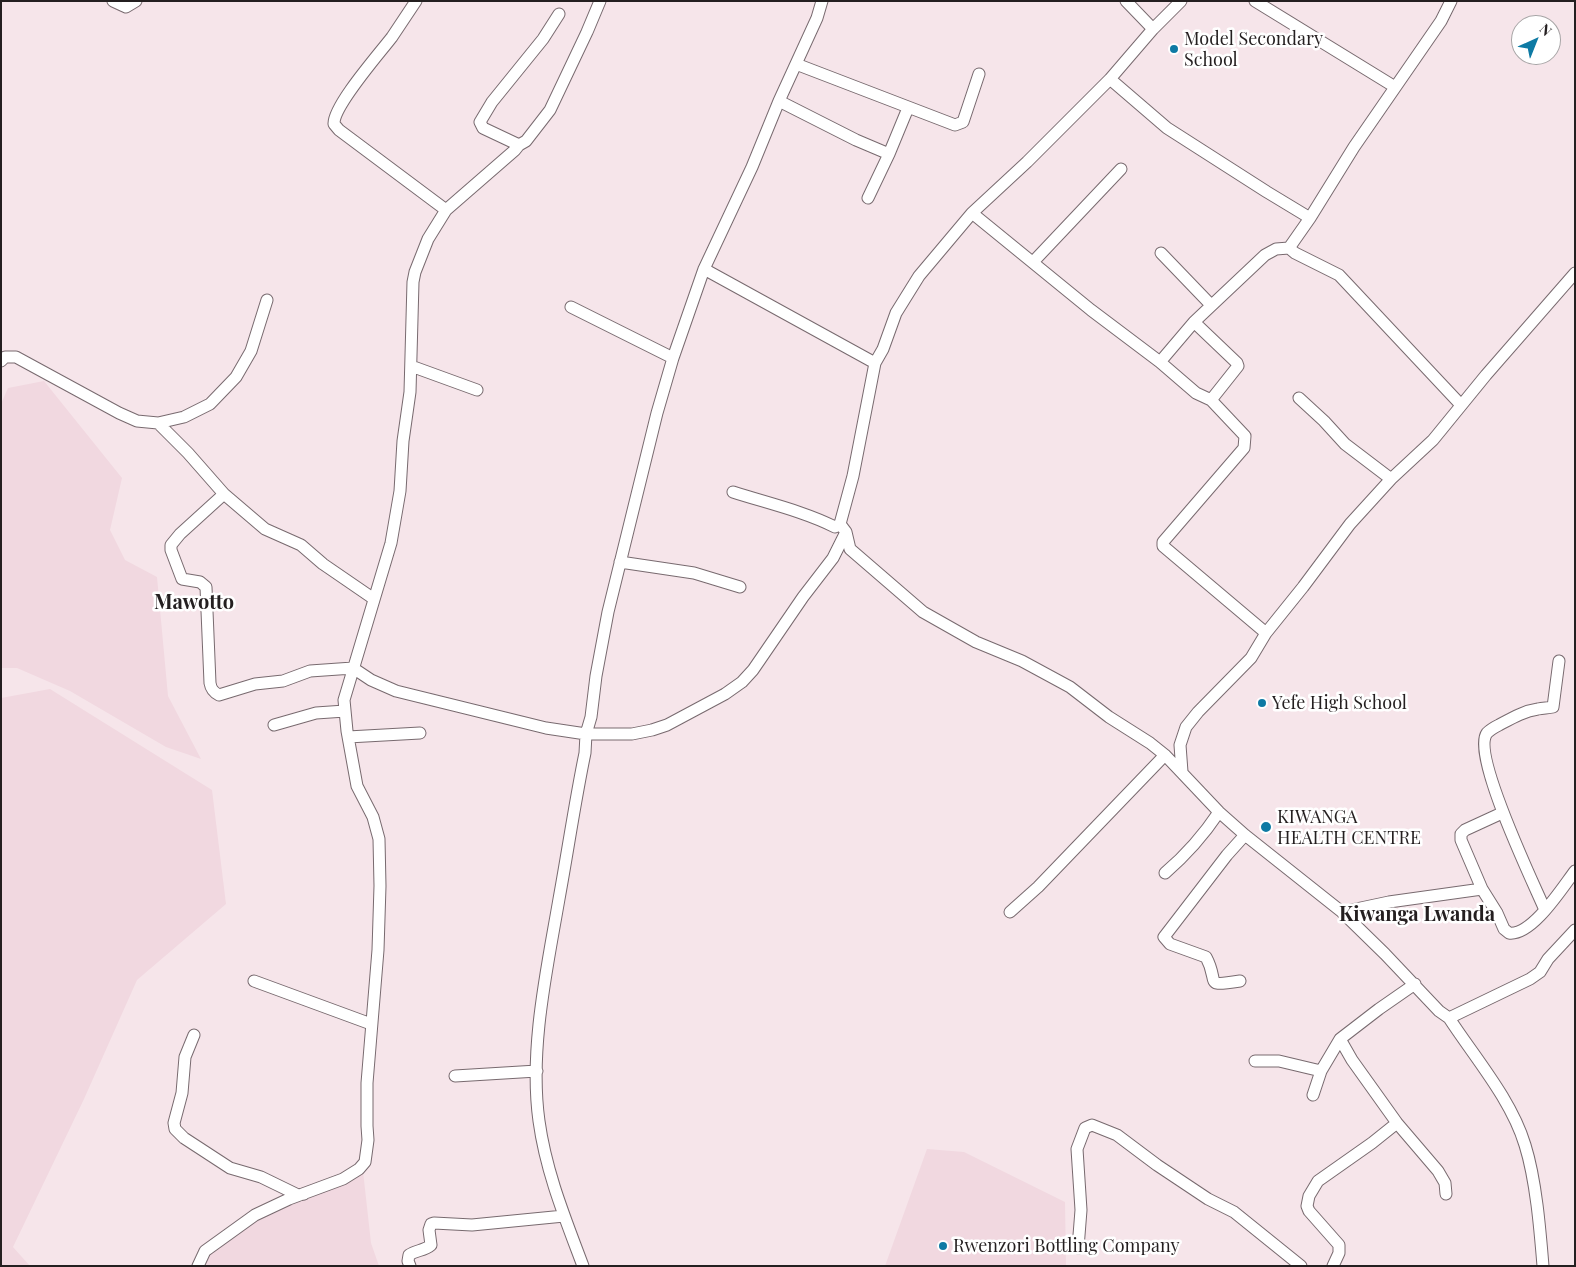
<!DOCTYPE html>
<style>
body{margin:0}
#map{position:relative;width:1576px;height:1267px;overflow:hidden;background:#f6e5ea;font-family:"Playfair Display",serif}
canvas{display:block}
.frame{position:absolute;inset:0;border:2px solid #241f20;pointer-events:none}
.north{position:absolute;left:1511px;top:15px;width:50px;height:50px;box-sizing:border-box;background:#fff;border:1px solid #a7a5a6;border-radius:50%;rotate:44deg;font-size:14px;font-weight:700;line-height:20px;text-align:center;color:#241f20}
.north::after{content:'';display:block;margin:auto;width:18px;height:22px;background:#0e7aa4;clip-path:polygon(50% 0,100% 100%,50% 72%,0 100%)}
</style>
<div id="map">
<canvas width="1576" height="1267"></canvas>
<div class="frame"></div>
<div class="north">N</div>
</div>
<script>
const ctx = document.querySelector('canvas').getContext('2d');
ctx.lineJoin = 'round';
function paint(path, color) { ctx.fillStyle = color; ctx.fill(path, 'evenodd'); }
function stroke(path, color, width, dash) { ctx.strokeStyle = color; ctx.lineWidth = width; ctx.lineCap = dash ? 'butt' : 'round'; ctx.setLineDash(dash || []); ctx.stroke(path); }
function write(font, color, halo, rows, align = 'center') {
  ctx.font = font + ' "Playfair Display",serif'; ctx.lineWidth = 5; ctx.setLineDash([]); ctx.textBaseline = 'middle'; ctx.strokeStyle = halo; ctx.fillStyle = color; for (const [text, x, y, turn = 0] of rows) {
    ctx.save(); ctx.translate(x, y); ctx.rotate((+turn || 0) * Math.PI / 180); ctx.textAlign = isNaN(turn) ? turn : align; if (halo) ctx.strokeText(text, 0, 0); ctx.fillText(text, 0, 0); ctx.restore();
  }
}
const built = new Path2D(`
 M44 381 122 478 110 530 125 560 157 577 168 696 201 759 166 747 70 691 17 668H1V404L8 388Z
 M50 689 212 790 226 904 137 980 84 1099 13 1247 30 1266H1V698Z
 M927 1149 964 1152 1065 1202 1066 1266H885Z
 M363 1171 371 1243 379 1266H203L208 1254 276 1207Z`);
const minor = new Path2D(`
 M113 1 126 7 136 1
 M416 1C408 13 400 25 392 37 379 54 333 106 334 124L339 130 446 210
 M1126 1 1153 29
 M1255 1 1395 87
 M1451 1 1441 21 1354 147 1310 218 1289 248 1295 253 1339 275 1461 405
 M796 64 955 125 963 122 979 74
 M1110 79 1167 128 1267 192 1310 218
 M779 101 856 140 889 154
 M519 145 483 128 480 122 492 102 543 39 559 14
 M868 198 889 154 908 108
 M972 213 1091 310 1160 362 1196 393 1211 400 1245 436 1244 448 1163 542V546L1266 633
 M1161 253 1211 305
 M1033 262 1121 169
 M704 269 875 363 853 476 840 524 846 532 850 549 923 612 976 642 1022 661 1070 687 1109 717 1150 743 1165 755 1219 812 1245 835 1342 912 1385 954 1439 1011 1449 1018C1475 1058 1511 1099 1525 1145 1536 1180 1540 1229 1543 1266
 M267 300 251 351 236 377 210 404 184 417 158 423 188 453 224 494 265 529 301 545 323 564 374 599
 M571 307 673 358
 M1194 322 1237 363 1238 366 1211 400
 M1 361 5 357H16L119 413 137 421 158 423
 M1160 362 1194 322 1265 255 1276 249 1289 248
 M875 363 883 349 896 313 919 276 972 213 1027 162 1110 79 1153 29 1181 1
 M411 366 477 390
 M1299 398 1324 421 1345 444 1391 479
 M733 492C767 503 803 511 835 527L840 524
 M224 494 180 534 171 545V550L182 579 200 582 206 587 210 683C211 689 213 692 219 695L255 684 283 681 310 671 353 668 371 680 396 691 546 728 586 734H632L652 730 667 725 725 694 742 682 753 670 803 597 833 558 846 532
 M620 562 694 573 740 587
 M274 725 316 713 345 711
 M348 737 420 733
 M1182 772 1180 745 1186 727 1198 712 1251 658 1266 633 1303 587 1350 524 1391 479 1433 440 1486 375 1575 273
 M1502 813 1465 830 1461 834V840L1482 889 1497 913 1504 929 1509 933C1532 936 1562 888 1575 871
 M1165 873C1186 855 1203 836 1219 812
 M1545 910C1534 884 1471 754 1487 733 1490 730 1495 727 1499 725 1512 718 1524 711 1538 709 1543 708 1548 708 1553 707L1559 661
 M1010 912 1038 887 1165 755
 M1342 912 1389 902 1482 889
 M254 981 371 1024
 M1240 981C1202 987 1220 983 1206 957L1170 944 1164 937 1227 855 1245 835
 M1449 1018 1530 979 1540 972 1548 959 1575 930
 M194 1035 185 1057 182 1093 174 1123 175 1129 184 1138 230 1168 261 1177 298 1195 304 1194
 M1340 1039 1352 1060 1397 1123 1438 1171 1445 1183 1446 1194
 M1255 1061H1279L1321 1071
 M455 1076 537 1071
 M1313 1095 1321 1071 1340 1039 1379 1009 1415 984
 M1078 1248 1081 1210 1077 1149 1085 1128 1092 1125 1117 1135 1157 1165 1208 1199 1234 1212 1301 1266
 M198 1266 205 1251 255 1215 289 1199 343 1179 359 1169 365 1162 368 1140 367 1126V1083L378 950 380 886 379 839 373 817 357 786 347 731 344 700 391 543 400 491 403 441 410 392 413 282 415 272 428 239 446 210 515 150 519 145 526 141 550 110 587 32 600 1
 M410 1266 408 1261 409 1255C416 1250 424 1251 431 1245L429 1230 431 1224 434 1223 472 1225 564 1216
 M583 1266C565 1218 546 1172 539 1121 529 1049 547 969 559 899 568 850 575 801 585 753L586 734 591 717 596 676 608 612 657 413 673 358 704 269 752 167 779 101 817 18 822 1
 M1333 1266 1339 1253V1245L1309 1211 1307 1206 1309 1196 1318 1181 1372 1143 1397 1123`);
const markers = [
 [1174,49,5,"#0e7aa4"],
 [1262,703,5,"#0e7aa4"],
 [1266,827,6,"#0e7aa4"],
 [943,1246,5,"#0e7aa4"]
];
const poiNames = [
 ["Model Secondary",1184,39],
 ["School",1184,60],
 ["Yefe High School",1272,703],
 ["KIWANGA",1277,817],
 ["HEALTH CENTRE",1277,838],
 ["Rwenzori Bottling Company",953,1246]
];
const quarterNames = [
 ["Mawotto",194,603],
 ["Kiwanga Lwanda",1417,915]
];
paint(built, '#f1d8e0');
stroke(minor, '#786a6f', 13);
stroke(minor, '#fff', 11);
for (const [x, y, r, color] of markers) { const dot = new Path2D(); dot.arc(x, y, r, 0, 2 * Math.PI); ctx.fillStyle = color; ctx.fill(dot); stroke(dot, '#fff', 2); }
write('18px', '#241f20', '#fff', poiNames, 'left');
write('bold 20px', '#241f20', '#fff', quarterNames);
</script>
